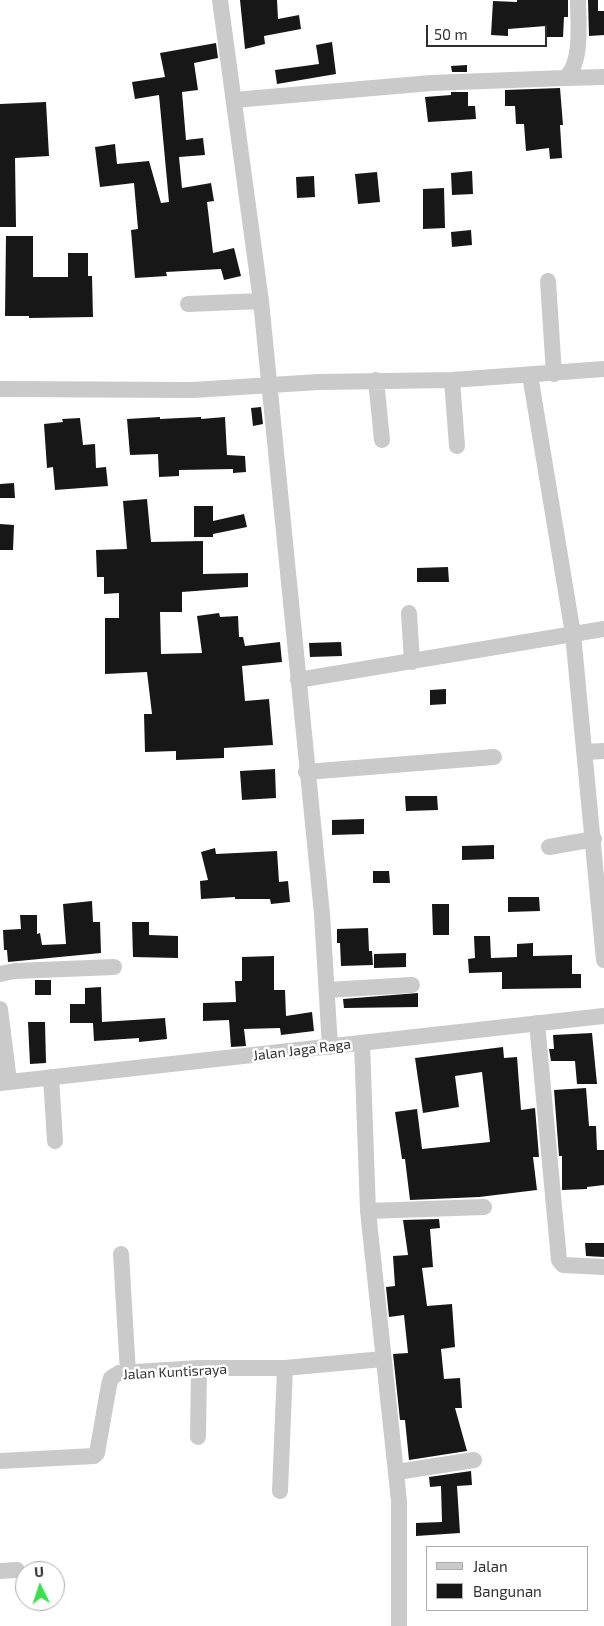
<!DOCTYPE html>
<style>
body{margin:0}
#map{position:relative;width:604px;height:1626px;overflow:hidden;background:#fff;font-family:"Exo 2",sans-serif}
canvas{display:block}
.legend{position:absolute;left:426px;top:1546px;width:162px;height:65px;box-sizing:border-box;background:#fff;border:1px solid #acacac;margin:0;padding:6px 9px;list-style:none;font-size:15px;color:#303030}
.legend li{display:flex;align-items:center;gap:10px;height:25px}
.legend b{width:25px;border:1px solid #acacac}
.north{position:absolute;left:15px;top:1561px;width:50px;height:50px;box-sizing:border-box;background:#fff;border:1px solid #acacac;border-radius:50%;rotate:356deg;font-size:14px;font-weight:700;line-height:20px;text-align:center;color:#303030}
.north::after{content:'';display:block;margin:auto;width:18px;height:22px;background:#38e14a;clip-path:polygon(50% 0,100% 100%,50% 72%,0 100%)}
.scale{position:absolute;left:426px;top:25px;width:121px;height:22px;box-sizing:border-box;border:2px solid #303030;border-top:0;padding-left:6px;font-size:15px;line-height:18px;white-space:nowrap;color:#303030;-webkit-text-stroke:4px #fff;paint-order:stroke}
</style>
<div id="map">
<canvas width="604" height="1626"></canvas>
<ul class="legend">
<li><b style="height:6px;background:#cacaca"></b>Jalan</li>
<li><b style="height:14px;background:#171717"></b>Bangunan</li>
</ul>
<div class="north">U</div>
<div class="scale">50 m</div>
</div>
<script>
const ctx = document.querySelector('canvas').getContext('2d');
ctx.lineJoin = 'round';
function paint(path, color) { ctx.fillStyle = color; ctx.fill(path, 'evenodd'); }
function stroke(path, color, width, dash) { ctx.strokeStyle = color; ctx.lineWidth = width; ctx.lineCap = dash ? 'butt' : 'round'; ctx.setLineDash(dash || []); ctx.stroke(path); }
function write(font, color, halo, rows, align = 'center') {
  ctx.font = font + ' "Exo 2",sans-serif'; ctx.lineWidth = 5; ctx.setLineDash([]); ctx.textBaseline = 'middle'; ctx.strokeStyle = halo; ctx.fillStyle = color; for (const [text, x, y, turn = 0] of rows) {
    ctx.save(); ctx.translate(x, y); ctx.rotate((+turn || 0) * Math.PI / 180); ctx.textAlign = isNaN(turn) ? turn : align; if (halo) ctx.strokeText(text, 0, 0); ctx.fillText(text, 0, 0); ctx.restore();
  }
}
const building = new Path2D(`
 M240 0H277L278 19 299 15 301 29 264 36 265 44 245 49Z
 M517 0H568V17H564L563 37H546V26L508 29V36L491 35 493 1 517 2Z
 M588 0H598V11H604V35L589 36Z
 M332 42 336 74 277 84 275 70 319 64 316 45Z
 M216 43 218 58 194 63 198 90 182 92 186 140 203 138 205 155 179 157 182 188 211 183 214 201 207 202 213 253 234 248 241 276 224 280 221 269 166 272 167 276 135 278 131 230 138 229 134 183 100 187 95 147 115 144 117 164 149 161 161 203 169 202 159 95 135 99 132 82 165 77 160 53Z
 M467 65V72H452L451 66Z
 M560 88 563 125H560L562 158 550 159 549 148 526 151 524 124H516L515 106H505V90Z
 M451 92H468V106H475L476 119 428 122 425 97 451 95Z
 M46 102 49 156 15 158 16 227H0V104Z
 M472 171 473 194 452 195 451 173Z
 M377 172 380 202 358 204 355 174Z
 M314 176 315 197 297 198 296 177Z
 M444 188 445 228 423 229V189Z
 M471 230 472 245 452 247 451 232Z
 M6 236H33V277H68V253H88V276H92L93 317 29 318V316H5Z
 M261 407 263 424 253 426 251 408Z
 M160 417V419L201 417V419L225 417 227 455 245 456 246 472 233 473V469L179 470V476L159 477 158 454 130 455 127 419Z
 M80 418 83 445 95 444 96 468 106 467 108 486 55 490 53 467 47 468 44 424 63 422 62 419Z
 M14 483 15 498H0V484Z
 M147 499 151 542 203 541V574L248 573V587L182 592V612H160L161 654 202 653 197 616 219 613 220 617 238 616 239 637H243L245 646 280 642 282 662 242 666 245 701 269 699 273 745 224 748V758L176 760V751L145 752 144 714H152L147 672 105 674V618H119V593L104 594V577H97L96 550 127 549 123 501Z
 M194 506H213V521L244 514 247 527 213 534V537H194Z
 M0 524 14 525 13 550H0Z
 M448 567 449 582H417V568Z
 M341 642 342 656 310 657 309 643Z
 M446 689V704L430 705V690Z
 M275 769 276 798 242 800 240 771Z
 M405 796H437L438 810 406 811Z
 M364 819V834L332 835V820Z
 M494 845V859L462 860V846Z
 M215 848 216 854 277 851 279 882 288 881 290 902 271 904 270 899H235V897L201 899 200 881 208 880 201 852Z
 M373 871H389L390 883H373Z
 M508 897H539L540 911 508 912Z
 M92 901 93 922H100L101 953 8 962 7 950H4L3 930 21 929 20 915H37V934L40 933 42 945 66 944 63 904Z
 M432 904H449V935H433Z
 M132 922H149V935L178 936V958L133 957Z
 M368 928 369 951H372L373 965 341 966 340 943H337V929Z
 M474 936H490L491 958 517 957V944L533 943V956L572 955V974H581V988L502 989V972L469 973 468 959 475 958Z
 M406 953V967L374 968V954Z
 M274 956V990H285L286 1016 312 1012 314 1031 281 1035 280 1028 244 1029 246 1046 231 1047 229 1020 203 1021V1003L236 1002 235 981H242V957Z
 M35 980H51V995H35Z
 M101 987 102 1022 165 1018 167 1039 139 1042V1038L94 1041 93 1023H70V1004H85V988Z
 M418 993V1007L344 1008 343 999Z
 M28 1022H45L46 1063 30 1064Z
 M592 1033 597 1084H577L575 1061H551L549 1049H554L553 1035Z
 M503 1047 504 1058 517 1057 521 1110 535 1108 539 1157H533L537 1190 479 1197 410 1200 405 1159H402L395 1112 417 1109 422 1149 490 1142 482 1072 455 1076 459 1107 423 1113 415 1058Z
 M586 1088 589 1126H596L597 1150H604V1185L587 1187V1189L562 1190V1156H559L554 1090Z
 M439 1219 440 1228 430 1229 433 1267 422 1268 427 1306 452 1304 455 1347 441 1349 444 1379 460 1378 462 1408H455L467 1451 409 1460 405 1420H400L393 1354 408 1353 404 1315 389 1317 386 1287 395 1286 393 1256 408 1255 403 1220Z
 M585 1243H604V1257L586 1256Z
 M471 1471 472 1485 457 1486 460 1533 416 1536V1523L442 1522 441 1486 430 1487 429 1477Z`);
const minor = new Path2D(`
 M220 0 261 301 322 914 330 1047
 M565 78 604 77
 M234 100 431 83 565 78C583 64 578 22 578 0
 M548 281 554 374
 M188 304 261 301
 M530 375 573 634 604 960
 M376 380 382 440
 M452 380 457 446
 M0 389 193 390 318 382 452 380 604 369
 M409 613 412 662
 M298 680 604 629
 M585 752 604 751
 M306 772 494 757
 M549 847 594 839
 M0 974 15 971 114 967
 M327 990 412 985
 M0 1009 9 1081
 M537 1023 559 1260 563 1265 604 1267
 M362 1043 368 1211 399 1501V1626
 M51 1077 55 1141
 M0 1083 604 1016
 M368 1211 484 1207
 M121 1254 128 1373
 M198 1437 199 1368
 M0 1461 94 1456 97 1453 109 1385 111 1378 119 1373 199 1368H285L383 1359
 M397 1472 474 1460
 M280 1491 285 1368
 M0 1571 17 1570`);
const streetNames = [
 ["Jalan Jaga Raga",302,1050,-7],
 ["Jalan Kuntisraya",175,1372,-3]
];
paint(building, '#171717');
stroke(minor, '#cacaca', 16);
write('14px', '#303030', '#fff', streetNames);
</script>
